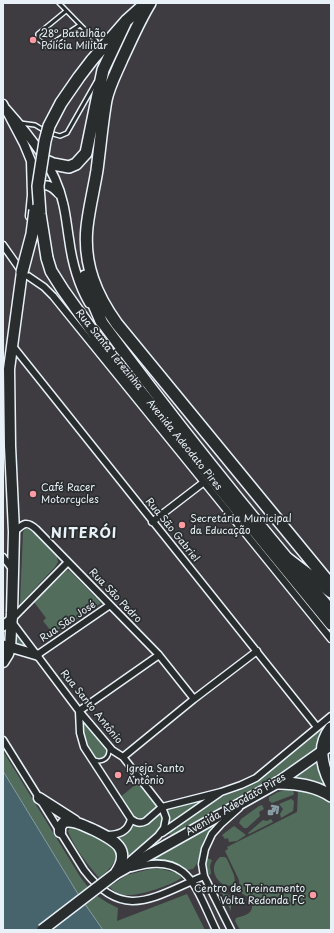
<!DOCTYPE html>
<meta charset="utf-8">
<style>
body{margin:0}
#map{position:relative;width:334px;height:933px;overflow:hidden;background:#3e3c40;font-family:"Playpen Sans",sans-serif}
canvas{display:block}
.frame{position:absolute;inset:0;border:4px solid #e8f1f8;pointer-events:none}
</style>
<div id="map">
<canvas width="334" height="933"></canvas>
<div class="frame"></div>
</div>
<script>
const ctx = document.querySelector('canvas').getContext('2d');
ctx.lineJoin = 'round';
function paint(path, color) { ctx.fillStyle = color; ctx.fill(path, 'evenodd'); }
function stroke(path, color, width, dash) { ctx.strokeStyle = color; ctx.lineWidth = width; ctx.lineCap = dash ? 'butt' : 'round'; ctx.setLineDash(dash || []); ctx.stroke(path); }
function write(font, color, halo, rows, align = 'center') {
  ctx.font = font + ' "Playpen Sans",sans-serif'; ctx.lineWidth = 3.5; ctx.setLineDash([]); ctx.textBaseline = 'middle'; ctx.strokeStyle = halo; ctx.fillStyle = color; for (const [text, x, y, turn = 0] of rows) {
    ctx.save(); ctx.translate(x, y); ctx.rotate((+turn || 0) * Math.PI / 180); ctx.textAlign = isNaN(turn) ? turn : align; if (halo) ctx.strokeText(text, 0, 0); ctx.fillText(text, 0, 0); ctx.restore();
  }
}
const green = new Path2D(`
 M27 528 32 530 57 557 58 562 55 567 20 604 23 532 25 529Z
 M67 570 70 571 101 603 54 635 43 621 46 618 34 602Z
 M15 629 31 650 13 645Z
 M82 716 108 748 107 756 103 759 95 760 83 740Z
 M331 719V725L319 739 317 754 172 838 169 833 218 798 241 790 252 784Z
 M3 751 81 878 88 887 78 894 3 771Z
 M317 763 330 792 290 781Z
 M140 781 159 806 146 820H135L119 798Z
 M289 789H293L294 794 293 795 272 803 269 801V797L278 792Z
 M298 790 320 796 331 804V930H240L235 921 236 918C242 916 253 915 252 905 252 902 250 899 248 897 245 895 242 894 240 891L239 880 225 851 228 849 227 847 297 812Z
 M211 797 167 828 169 816 166 808Z
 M291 799 293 800 294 802 293 811 281 818 280 814 283 809 279 804Z
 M262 805 264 809 259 812 260 816 247 828H244L239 823 241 819 259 806Z
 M160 813C168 831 138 849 126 860L125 847 116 837C126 836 131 833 134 823 147 830 151 821 160 813Z
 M271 819 273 822 249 834 248 833 263 820 267 821Z
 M218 821C212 828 206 834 203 842 199 851 200 862 193 869L187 870 170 862 149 860Z
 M71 826 77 827 114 847C120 861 109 870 99 878 88 865 73 846 68 831Z
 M234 826 246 835 237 841 229 842 228 838 225 839 222 835Z
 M220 857H225L227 859 234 875 235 882C226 895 203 871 220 857Z
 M207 858 212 860 210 866 211 873 210 875 207 874 205 870V859Z
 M150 869H162L180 874 181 878C170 886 139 896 126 895 119 895 114 891 109 887L127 875Z
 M220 890 230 896 231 901V911Z
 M187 894 205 930H103L85 905 97 896 108 903 118 908 117 921Z`);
const water = new Path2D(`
 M3 771 78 894 103 930H3Z`);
const stream = new Path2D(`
 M272 806 278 807 277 813
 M273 809H275L274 811
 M269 811H272V814H269Z`);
const service = new Path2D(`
 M59 3 96 41
 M66 11 38 34V39L47 46 50 45 80 25
 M20 123 35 125 45 131
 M50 133 60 136 67 133 96 82
 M94 760C103 763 110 758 109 748`);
const minor = new Path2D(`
 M3 245 22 272 44 287 53 296 331 639
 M12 345 317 727
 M152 522 204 482
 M14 532C23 524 26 520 36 529L159 655 194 699
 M3 557 13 570
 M12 619 68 562
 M12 622 79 711 112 750 123 757 162 807 166 818 164 828 158 836 127 863
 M37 655 110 605
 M159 655 79 711 80 733 84 747 131 819C136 823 141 824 146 821L162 807 221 792
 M3 740 84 870C124 923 155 896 204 876
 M123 757 194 699 257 651
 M162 833 221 792 241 785 256 778 331 716
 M106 835C119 835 128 832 131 819
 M132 868C189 850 196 889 216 930
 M231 930 204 876 202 864 205 849 212 834 221 824 239 808`);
const tertiary = new Path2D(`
 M3 104 24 144 31 161 32 195 30 216
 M6 109C30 136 55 167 63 203 66 215 67 227 69 239 72 262 78 284 89 303
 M36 190C44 181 52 186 59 194`);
const secondary = new Path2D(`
 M3 626 12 619
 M3 645 37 655`);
const primary = new Path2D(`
 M101 321C174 420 251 516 331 610
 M3 662 8 654 10 648 12 613 14 532 10 446 9 369 22 272
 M39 798 75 821
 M60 832V827L64 822C75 820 84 826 94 830 114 840 133 849 115 874
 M115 874 277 783 331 745`);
const trunk = new Path2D(`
 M150 3C139 21 131 40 122 59 116 73 109 86 106 100 102 123 100 147 97 170 94 189 89 208 87 227 83 264 96 295 117 324L331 585
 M92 60 126 21 146 3
 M44 160 53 164 69 167 76 164 86 153 103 70 126 21
 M47 258 51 271 63 290 103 346 331 624
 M85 276 89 293 101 321
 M288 559 331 592
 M331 728C317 746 321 765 331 784
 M277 783C296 783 315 785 331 796`);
const primaryBridge = new Path2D(`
 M42 930 115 874`);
const trunkBridge = new Path2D(`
 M47 258 40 214 38 186 45 141 49 126 61 103 79 77 92 60
 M22 272 32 234 35 210`);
const markers = [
 [33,40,4,"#ff9aa2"],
 [33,494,4,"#ff9aa2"],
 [182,525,4,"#ff9aa2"],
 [118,775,4,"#ff9aa2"],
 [313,895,4,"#ff9aa2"]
];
const poiNames = [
 ["28º Batalhão",41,34],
 ["Polícia Militar",41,46],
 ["Café Racer",41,488],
 ["Motorcycles",41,500],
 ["Secretária Municipal",190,519],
 ["da Educação",190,531],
 ["Igreja Santo",126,769],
 ["Antônio",126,781],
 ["Centro de Treinamento",305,889,"right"],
 ["Volta Redonda FC",305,901,"right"]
];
const streetNames = [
 ["Rua Santa Terezinha",109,350,51],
 ["Avenida Adeodato Pires",184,445,51],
 ["Rua São Gabriel",172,530,51],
 ["Rua São Pedro",115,596,46],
 ["Rua São José",68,622,-34],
 ["Rua Santo Antônio",91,707,51],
 ["Avenida Adeodato Pires",236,805,-30]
];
const districtNames = [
 ["NITERÓI",84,534]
];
paint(green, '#526d5c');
paint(water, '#47636b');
stroke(water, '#879ca3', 1);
stroke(stream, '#879ca3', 2.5);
stroke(service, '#e8f1f8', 6);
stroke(minor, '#e8f1f8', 9);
stroke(tertiary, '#e8f1f8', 11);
stroke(secondary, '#e8f1f8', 12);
stroke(primary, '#e8f1f8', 13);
stroke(trunk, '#e8f1f8', 14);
stroke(service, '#2a2d2e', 3);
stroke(minor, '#2a2d2e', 6);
stroke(tertiary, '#2a2d2e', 8);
stroke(secondary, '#2a2d2e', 9);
stroke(primary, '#2a2d2e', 10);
stroke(trunk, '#2a2d2e', 11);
stroke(primaryBridge, '#e8f1f8', 13, []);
stroke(trunkBridge, '#e8f1f8', 14, []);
stroke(primaryBridge, '#2a2d2e', 10);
stroke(trunkBridge, '#2a2d2e', 11);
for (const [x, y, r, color] of markers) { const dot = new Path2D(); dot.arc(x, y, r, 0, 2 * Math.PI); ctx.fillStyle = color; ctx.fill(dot); stroke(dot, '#2a2d2e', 1.5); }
write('10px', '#e8f1f8', '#2a2d2e', poiNames, 'left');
write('10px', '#e8f1f8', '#2a2d2e', streetNames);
ctx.letterSpacing = '1px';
write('bold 14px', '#e8f1f8', '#2a2d2e', districtNames);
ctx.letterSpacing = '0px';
</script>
